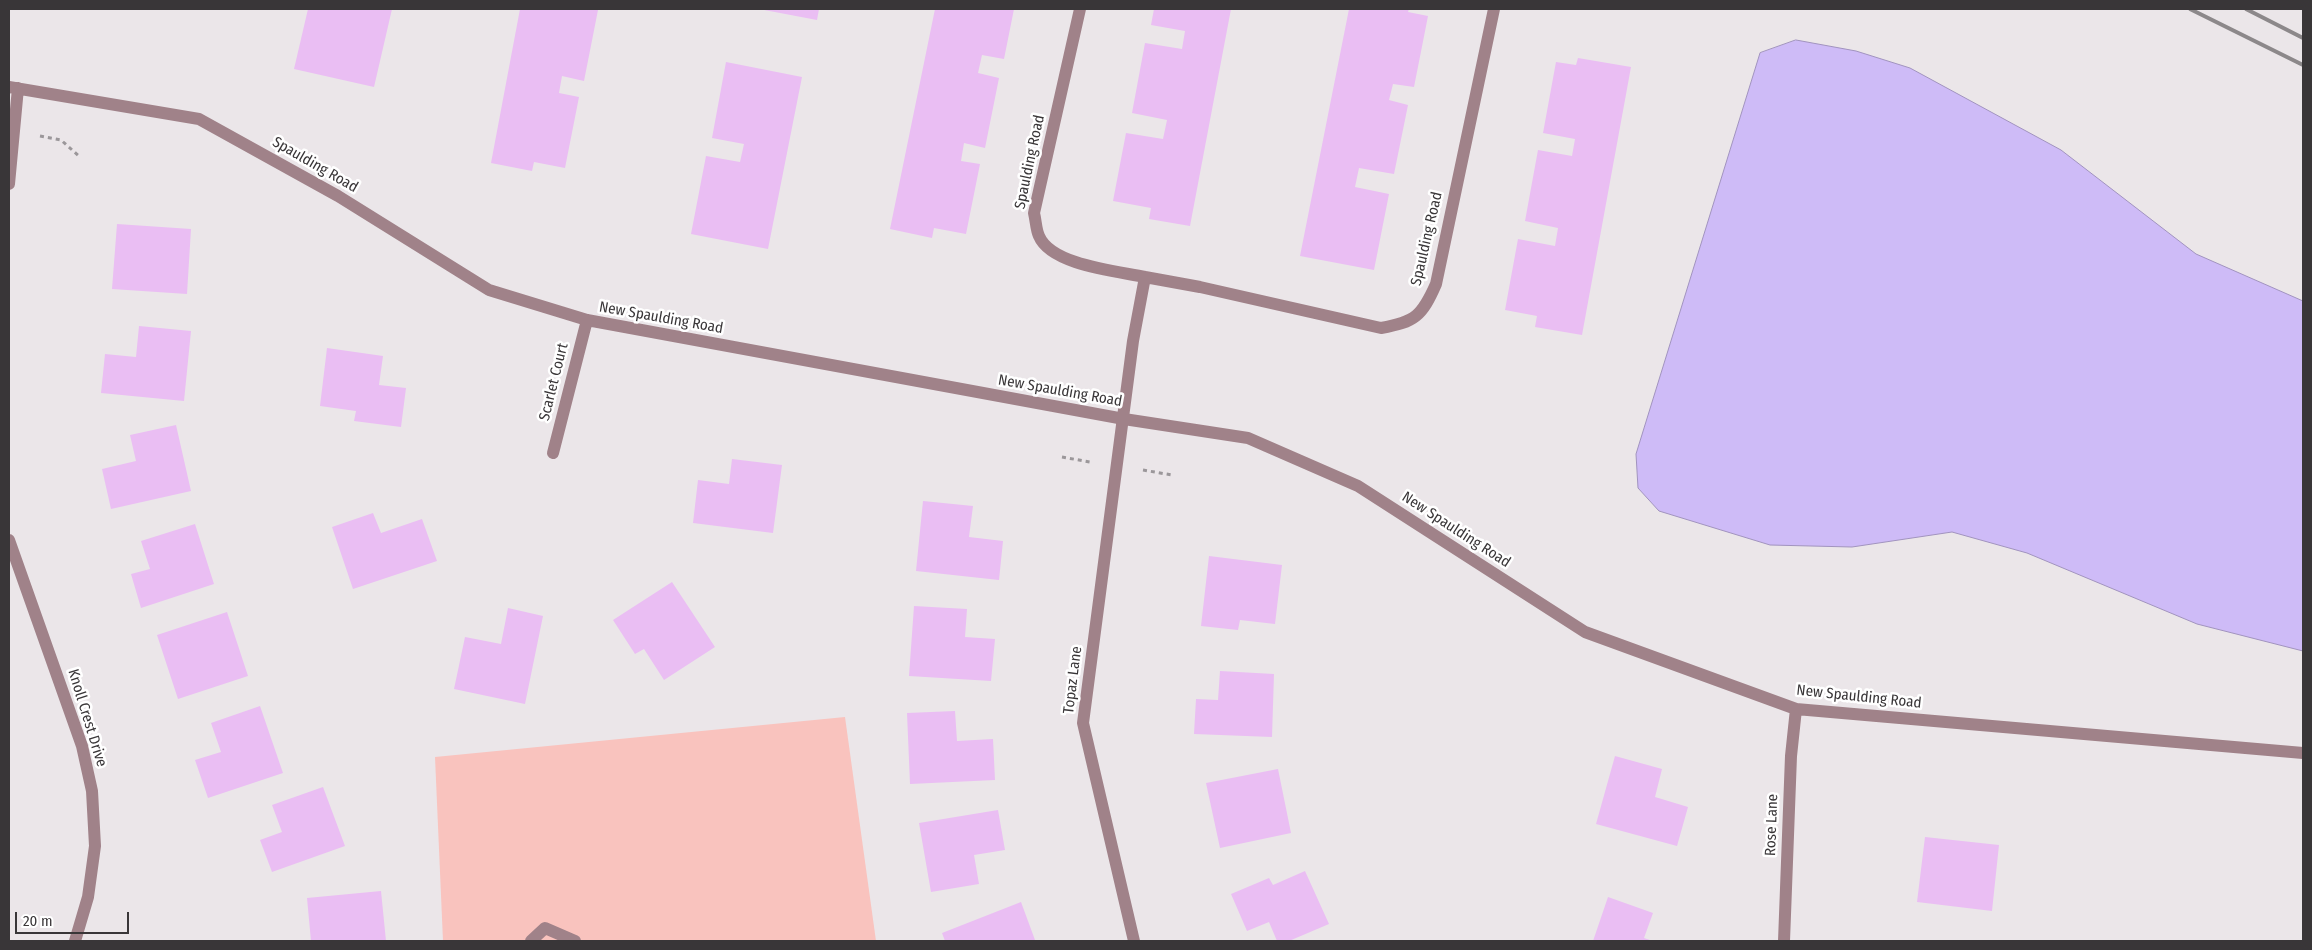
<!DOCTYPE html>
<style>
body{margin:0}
#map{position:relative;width:2312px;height:950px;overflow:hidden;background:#ebe6e9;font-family:"Fira Sans Condensed",sans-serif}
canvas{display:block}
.frame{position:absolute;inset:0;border:10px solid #393638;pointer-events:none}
.scale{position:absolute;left:15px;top:912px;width:114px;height:22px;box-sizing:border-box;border:2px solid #393638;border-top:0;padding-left:6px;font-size:15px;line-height:18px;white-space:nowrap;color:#393638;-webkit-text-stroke:4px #fff;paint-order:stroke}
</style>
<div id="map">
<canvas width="2312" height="950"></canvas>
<div class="frame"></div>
<div class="scale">20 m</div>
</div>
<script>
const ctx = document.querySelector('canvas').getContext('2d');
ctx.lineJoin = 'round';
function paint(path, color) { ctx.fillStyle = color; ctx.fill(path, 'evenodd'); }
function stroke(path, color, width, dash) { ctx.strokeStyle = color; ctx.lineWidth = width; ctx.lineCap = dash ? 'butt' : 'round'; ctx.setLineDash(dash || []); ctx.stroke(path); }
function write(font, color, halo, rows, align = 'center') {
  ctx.font = font + ' "Fira Sans Condensed",sans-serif'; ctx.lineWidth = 5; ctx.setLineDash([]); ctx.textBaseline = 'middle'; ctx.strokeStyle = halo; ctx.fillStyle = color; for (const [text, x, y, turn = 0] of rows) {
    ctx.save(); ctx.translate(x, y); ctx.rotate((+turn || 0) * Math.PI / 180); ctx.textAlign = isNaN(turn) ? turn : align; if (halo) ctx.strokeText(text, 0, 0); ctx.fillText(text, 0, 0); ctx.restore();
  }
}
const green = new Path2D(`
 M845 717 876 941H443L435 757Z`);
const water = new Path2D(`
 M1796 40 1856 51 1910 68 2061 150 2196 254 2303 301V651L2197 624 2027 553 1952 532 1852 547 1770 545 1659 511 1638 488 1636 454 1760 53Z`);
const building = new Path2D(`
 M308 9H392L374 87 294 69Z
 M520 9 598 10 584 81 562 76 559 93 579 97 565 168 534 162 532 171 491 163Z
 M759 9H819L817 20Z
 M935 9H1014L1004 59 982 55 978 73 999 78 985 148 964 143 961 161 980 164 966 234 934 228 932 238 890 229Z
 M1154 9H1231L1190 226 1149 219 1151 208 1113 201 1126 133 1163 139 1167 120 1132 113 1145 43 1182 49 1185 31 1151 25Z
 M1349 9H1409L1408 12 1428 16 1414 87 1393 84 1389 100 1408 105 1394 174 1359 168 1355 187 1389 194 1374 270 1300 256Z
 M1578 58 1631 67 1582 335 1535 327 1537 316 1505 310 1518 239 1555 246 1558 228 1525 221 1538 150 1572 156 1575 139 1543 133 1556 62 1576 65Z
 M726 62 802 77 768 249 691 234 706 156 740 162 744 144 712 138Z
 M117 224 191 229 187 294 112 289Z
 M139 326 191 331 184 401 101 393 105 354 136 357Z
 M327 348 383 356 379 385 406 388 401 427 354 421 356 411 320 406Z
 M176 425 191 491 111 509 102 469 136 461 130 435Z
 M732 459 782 465 773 533 693 523 698 480 729 484Z
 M923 501 973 506 969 537 1003 541 999 580 916 571Z
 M373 513 381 533 422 519 437 561 353 589 332 527Z
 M195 524 214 584 141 608 131 574 150 569 141 541Z
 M1209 556 1282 565 1275 624 1240 620 1238 630 1201 626Z
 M672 582 715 647 664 680 644 649 635 654 613 620Z
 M914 606 967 609 965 637 995 639 991 681 909 676Z
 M508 608 543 616 525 704 454 689 465 637 501 644Z
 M227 612 248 676 178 699 157 635Z
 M1220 671 1274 674 1272 737 1194 734 1196 699 1218 700Z
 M260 706 283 773 208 798 195 760 221 752 211 723Z
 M955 711 957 741 993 739 995 780 910 784 907 713Z
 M1615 756 1662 769 1655 797 1688 807 1677 846 1596 824Z
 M1278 769 1291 833 1220 848 1206 783Z
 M323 787 345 846 272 872 260 840 282 832 272 805Z
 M998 810 1005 850 974 855 979 884 931 892 919 823Z
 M1925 837 1999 845 1992 911 1917 902Z
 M1305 871 1329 924 1289 941H1277L1269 922 1247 931 1231 894 1269 878 1273 885Z
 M381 891 386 941H311L307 898Z
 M1608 897 1653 913 1644 938 1653 941H1593Z
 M1021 902 1035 940 945 941 942 933Z`);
const path = new Path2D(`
 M40 136 61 140 80 157
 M1062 457 1090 462
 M1143 470 1172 475`);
const minor = new Path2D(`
 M1080 9 1034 213C1036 221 1036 230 1039 236 1051 265 1116 271 1145 277
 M9 87 199 119 338 196 489 290 587 320 1124 419 1248 438 1358 486 1585 632 1796 709 2303 753
 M9 184 18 88
 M553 453 587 320
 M9 540 82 746 92 791 95 846 88 897 75 941
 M531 941 545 928 575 941
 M1134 941 1083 723 1133 341 1145 277 1200 287 1381 328C1415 322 1422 316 1436 284L1494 9
 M1784 941 1791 756 1796 709`);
const rail = new Path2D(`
 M2190 9 2303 65
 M2246 9 2303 38`);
const streetNames = [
 ["Spaulding Road",1030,162,-78],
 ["Spaulding Road",315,165,30],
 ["Spaulding Road",1427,239,-77],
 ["New Spaulding Road",661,318,10],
 ["Scarlet Court",554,382,-76],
 ["New Spaulding Road",1060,391,10],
 ["New Spaulding Road",1456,530,33],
 ["Topaz Lane",1073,680,-83],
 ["New Spaulding Road",1859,697,6],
 ["Knoll Crest Drive",87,718,73],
 ["Rose Lane",1772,825,-88]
];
paint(green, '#f9c3be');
paint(water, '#cebbf7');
stroke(water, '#a193be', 1);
paint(building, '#eabef3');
stroke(path, '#9b979a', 3, [4, 4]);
stroke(minor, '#a08289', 12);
stroke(rail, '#8c888a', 4);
write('15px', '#393638', '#fff', streetNames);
</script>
